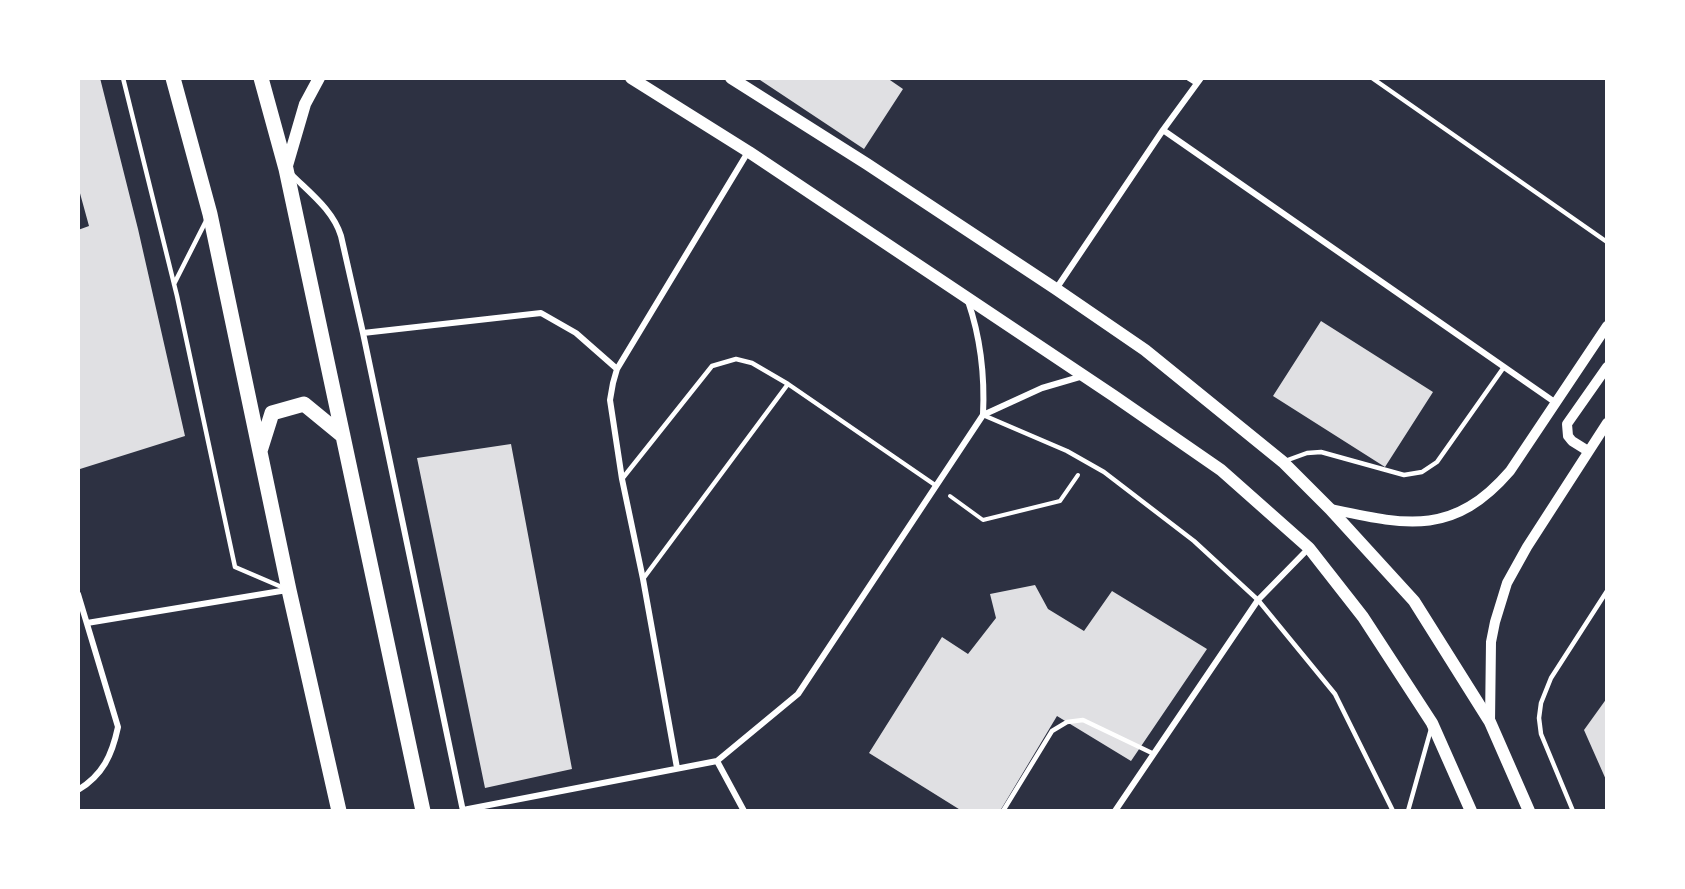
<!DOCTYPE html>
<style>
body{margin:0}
#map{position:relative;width:1685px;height:889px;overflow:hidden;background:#2d3142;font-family:Roboto,sans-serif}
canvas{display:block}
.frame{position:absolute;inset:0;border:80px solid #fff;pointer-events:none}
</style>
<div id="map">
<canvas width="1685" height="889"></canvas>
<div class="frame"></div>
</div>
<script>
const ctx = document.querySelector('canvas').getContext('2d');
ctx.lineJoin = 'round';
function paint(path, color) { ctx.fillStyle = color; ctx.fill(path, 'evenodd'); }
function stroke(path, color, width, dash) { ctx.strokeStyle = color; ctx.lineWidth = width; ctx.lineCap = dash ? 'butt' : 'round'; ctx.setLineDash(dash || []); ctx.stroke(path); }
const building = new Path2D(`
 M78 78H100L138 229 185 436 80 469 78 460V230L89 226 78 186Z
 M757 78H887L903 89 864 149Z
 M1321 321 1433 392 1385 467 1273 396Z
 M511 444 572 769 485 788 417 458Z
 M1035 585 1048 609 1084 631 1112 591 1207 649 1131 761 1057 716 1000 811H962L869 753 942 637 968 654 996 618 990 594Z
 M1607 698V782L1584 730Z`);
const path = new Path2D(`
 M950 496 983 520 1060 501 1078 475`);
const service = new Path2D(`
 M123 78 177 296 235 567 284 588
 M1372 78 1607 242
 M174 284 207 219
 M983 415 1067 451 1104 472 1194 541 1258 600 1335 694 1393 811
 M1285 461 1307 453 1321 452 1404 475 1422 472 1437 462 1504 367
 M622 479 712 366 736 359 752 363 788 384 935 485
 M643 579 788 384
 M1003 811 1052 731 1067 722 1083 720 1154 754
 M1408 811 1431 729
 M1573 811 1541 734 1539 718 1541 703 1551 678 1607 591`);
const minor = new Path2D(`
 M1189 78 1197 83
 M1163 130 1556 403
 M291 174C310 193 333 210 341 236L363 333 463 811
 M1056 289 1163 130 1201 78
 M968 301C981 339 985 375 983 415
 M363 333 541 313 576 333 617 369
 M78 594 118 727C112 755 103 775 78 790
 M87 623 287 590
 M717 761 744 811
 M677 768 643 579 622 479 610 400 613 383 617 369 748 152
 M463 810 717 761 798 694 983 415 1042 388 1083 376
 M1115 811 1258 600 1309 548`);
const tertiary = new Path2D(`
 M1588 451 1572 441 1568 436 1567 424 1607 367
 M1330 509C1406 525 1453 537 1510 471L1607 326
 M1490 722 1491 642 1495 622 1507 583 1527 547 1607 423`);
const secondary = new Path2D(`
 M631 78 749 152 1114 396 1221 470 1309 548 1363 617 1432 723 1471 811
 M731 78 867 164 1056 289 1145 350 1283 462 1330 509 1414 601 1490 722 1529 811
 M286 169 305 104 319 78`);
const primary = new Path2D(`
 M173 78 210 214 289 590 339 811
 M261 78 286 169 423 811
 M260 451 272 413 304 404 343 436`);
paint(building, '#e0e0e3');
stroke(path, '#fff', 4);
stroke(service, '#fff', 4.5);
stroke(minor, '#fff', 6);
stroke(tertiary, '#fff', 10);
stroke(secondary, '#fff', 12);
stroke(primary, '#fff', 15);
</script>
